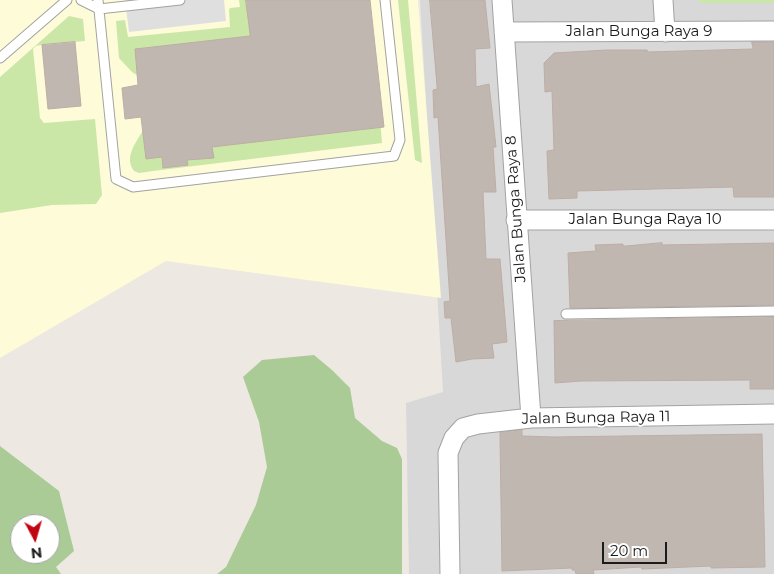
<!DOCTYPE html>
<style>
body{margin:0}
#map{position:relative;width:774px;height:574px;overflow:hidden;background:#ede8e1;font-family:Montserrat,sans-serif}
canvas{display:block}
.north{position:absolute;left:10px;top:514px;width:50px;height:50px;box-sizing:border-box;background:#fff;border:1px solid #a4a4a4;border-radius:50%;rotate:174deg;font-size:14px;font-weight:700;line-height:20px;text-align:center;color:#1b1b1b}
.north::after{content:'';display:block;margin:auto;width:18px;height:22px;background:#c20512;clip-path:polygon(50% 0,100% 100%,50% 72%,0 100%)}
.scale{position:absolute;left:602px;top:542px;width:65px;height:22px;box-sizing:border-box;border:2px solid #1b1b1b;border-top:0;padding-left:6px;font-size:15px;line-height:18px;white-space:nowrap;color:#1b1b1b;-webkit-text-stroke:4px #fff;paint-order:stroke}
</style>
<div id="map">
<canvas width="774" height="574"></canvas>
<div class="north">N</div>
<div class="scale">20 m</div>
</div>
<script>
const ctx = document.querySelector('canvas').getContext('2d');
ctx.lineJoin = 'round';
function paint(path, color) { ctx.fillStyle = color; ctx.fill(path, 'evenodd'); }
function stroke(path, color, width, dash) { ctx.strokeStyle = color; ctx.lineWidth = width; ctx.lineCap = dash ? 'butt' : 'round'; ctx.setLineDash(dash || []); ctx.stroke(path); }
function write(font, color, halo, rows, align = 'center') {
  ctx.font = font + ' Montserrat,sans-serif'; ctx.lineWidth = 4; ctx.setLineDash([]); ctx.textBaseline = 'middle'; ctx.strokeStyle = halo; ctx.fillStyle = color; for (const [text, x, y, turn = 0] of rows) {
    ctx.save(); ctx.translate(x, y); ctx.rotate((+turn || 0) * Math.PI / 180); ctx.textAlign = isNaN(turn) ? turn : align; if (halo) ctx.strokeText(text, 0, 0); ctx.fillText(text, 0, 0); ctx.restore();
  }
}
const residential = new Path2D(`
 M420 0H774V574H409L406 403 443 392Z`);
const education = new Path2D(`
 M0 0H418L441 298 166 261 0 358Z`);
const grass = new Path2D(`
 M239 0H370L382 143 153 171 139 173 134 171C123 156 138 141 144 128 147 120 141 87 140 77L132 72 119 58 116 21 125 20 128 37 230 27 229 10 230 8 240 7Z
 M398 0H408L422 163 415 160Z
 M698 0H774V3H702Z
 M69 16 83 19 85 41 41 45 36 46 33 49 40 118 44 123 95 119 102 195 96 204 52 205 0 213V77Z`);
const forest = new Path2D(`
 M314 355 332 370 350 388 355 418 382 441 397 448 402 459V574H217L226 567 256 505 267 467 259 422 243 377 262 360Z
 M0 446 59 491 74 551 56 567 61 574H0ZM20 524H50V554H20Z`);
const parking = new Path2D(`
 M125 0H224L226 21 129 32Z`);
const building = new Path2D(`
 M246 0H370L384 127 212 147 214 158 187 160 188 165 163 168 162 157 146 159 141 117 125 119 122 88 138 85 135 49 250 36Z
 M430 0H485L490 48 475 49 476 87 489 84 496 147H493L496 192H483L486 259H500L507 342 492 344 494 358 472 359 456 362 451 318H445L444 302 450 301 438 117 434 118 433 90 437 89Z
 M75 42 81 106 48 109 42 45Z
 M752 42H774V197H734L733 187 577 191V198L549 199 547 151 554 150 552 91 545 92 544 63 554 53 607 50H647L648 52 753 49Z
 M662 243V245L774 243V305L570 308 568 253 596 251 595 245 623 244V246Z
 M774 317V389H750V380L581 381 555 383 554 321Z
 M522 430V436L554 437 762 434 765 567 711 568V566L642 569 641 567 593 570 594 574H576L575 570H572V568L502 571 500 433Z`);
const service = new Path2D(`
 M81 0 99 9 180 0
 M98 0 116 179 133 187 394 156 400 140 385 0
 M0 58 67 0
 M566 314 774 311`);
const minor = new Path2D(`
 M502 0 531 418
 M663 0 665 32
 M504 32 774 31
 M516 220H774
 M450 574 448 453 454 438 463 428 478 424 531 418 774 414`);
const streetNames = [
 ["Jalan Bunga Raya 9",639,32],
 ["Jalan Bunga Raya 8",516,209,-94],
 ["Jalan Bunga Raya 10",645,220],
 ["Jalan Bunga Raya 11",596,418,-1]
];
paint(residential, '#d9d8d8');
paint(education, '#fefbd9');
paint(grass, '#cbe7a7');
paint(forest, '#aacb96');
paint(parking, '#dfdfdf');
paint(building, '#c1b7b1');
stroke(building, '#beada4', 1);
stroke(service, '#a2a2a2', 11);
stroke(minor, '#a2a2a2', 21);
stroke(service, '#fff', 9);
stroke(minor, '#fff', 19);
write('15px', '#1b1b1b', '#fff', streetNames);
</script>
